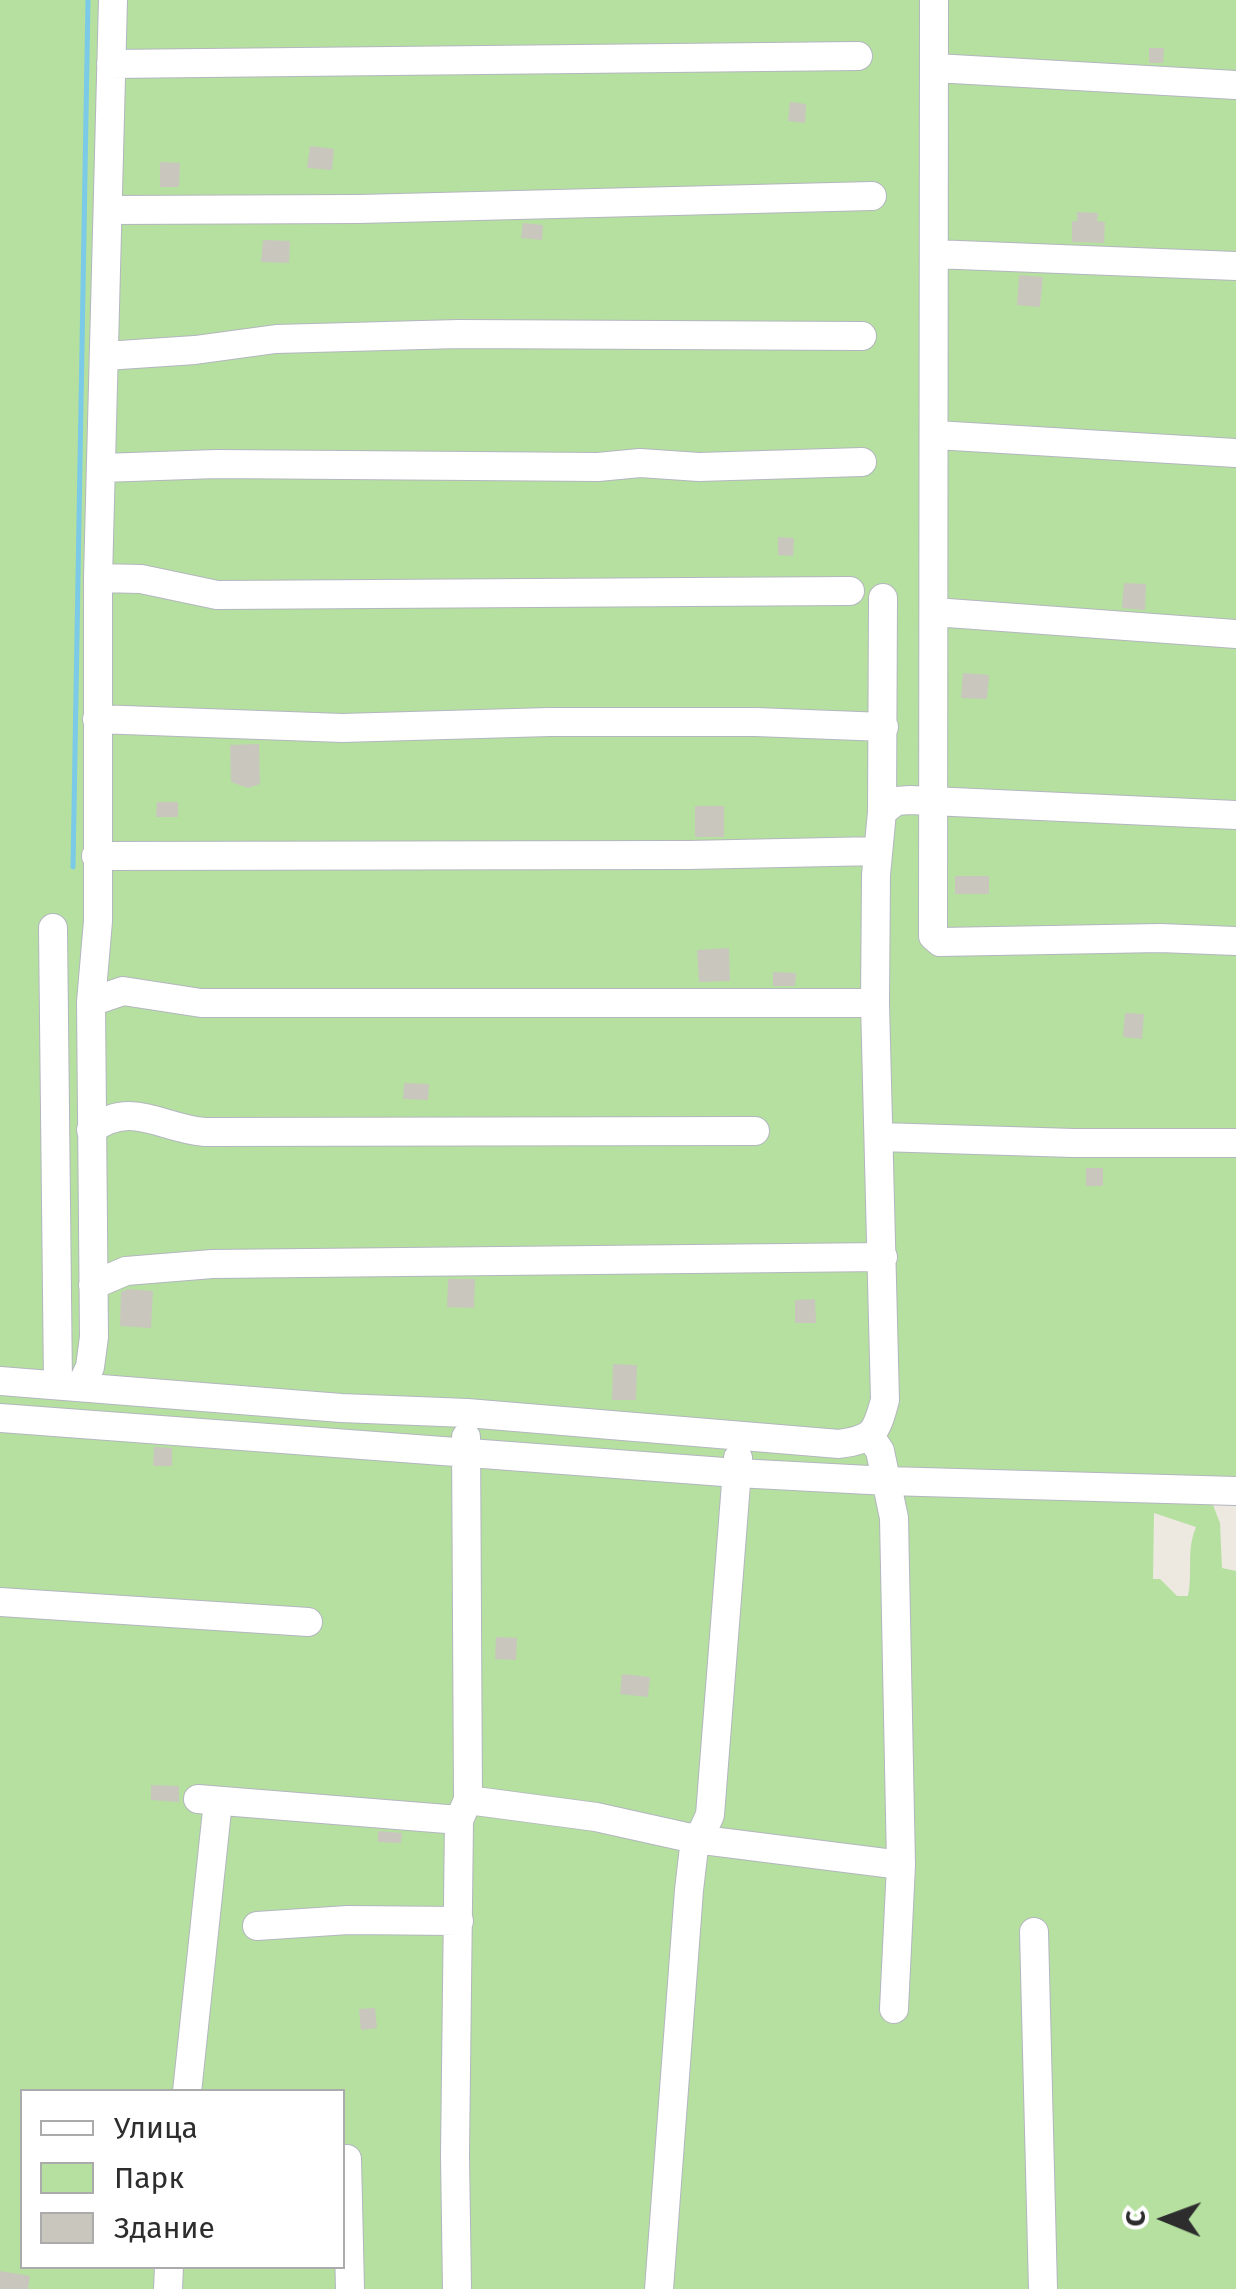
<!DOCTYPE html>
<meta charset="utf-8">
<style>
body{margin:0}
#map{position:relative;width:1236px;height:2289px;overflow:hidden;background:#ede8e0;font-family:"Fira Sans",sans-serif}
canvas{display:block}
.legend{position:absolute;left:20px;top:2089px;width:325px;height:180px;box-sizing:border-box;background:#fff;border:2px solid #ababab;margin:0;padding:12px 18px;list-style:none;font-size:30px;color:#2d2d2d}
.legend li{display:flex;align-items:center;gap:20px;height:50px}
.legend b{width:50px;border:2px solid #ababab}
.north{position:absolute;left:1116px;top:2169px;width:100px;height:100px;-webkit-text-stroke:8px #fff;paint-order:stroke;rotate:271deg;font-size:28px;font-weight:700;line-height:40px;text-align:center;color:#2d2d2d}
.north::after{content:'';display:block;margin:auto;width:35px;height:45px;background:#2d2d2d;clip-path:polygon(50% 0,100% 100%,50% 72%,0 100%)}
</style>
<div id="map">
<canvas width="1236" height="2289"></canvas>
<ul class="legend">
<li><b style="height:12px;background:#fff"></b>Улица</li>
<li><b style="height:28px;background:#b5e0a0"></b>Парк</li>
<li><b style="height:28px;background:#c9c6be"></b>Здание</li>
</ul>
<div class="north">С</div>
</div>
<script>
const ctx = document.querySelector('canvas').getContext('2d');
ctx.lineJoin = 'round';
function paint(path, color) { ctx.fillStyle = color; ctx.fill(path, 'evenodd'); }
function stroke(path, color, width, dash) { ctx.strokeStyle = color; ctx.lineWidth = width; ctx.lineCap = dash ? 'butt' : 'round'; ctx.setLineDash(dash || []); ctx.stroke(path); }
const green = new Path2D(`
 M0 0H1236V1504L1213 1505 1220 1523 1222 1568 1236 1571V2289H0ZM1154 1513 1196 1527C1186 1551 1193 1571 1188 1596H1177L1160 1579H1153ZM22 2092H342V2266H22Z`);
const stream = new Path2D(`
 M73 867 88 0`);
const building = new Path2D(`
 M1149 48H1164L1163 63H1149Z
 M790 102 806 104 805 123 788 121Z
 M310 146 334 149 332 170 307 168Z
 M160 162 180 163 179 187H160Z
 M1077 212 1098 213 1097 221 1105 222 1104 243 1072 242V221H1077Z
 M523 223 543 225 542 240 521 238Z
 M263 240 290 241 289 263 261 262Z
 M1019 275 1043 277 1040 307 1017 305Z
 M778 537 794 538 793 556 778 555Z
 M1124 583 1146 584 1145 610 1122 608Z
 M963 673 989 675 987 699 961 698Z
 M259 744 260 784 248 788 231 782 230 745Z
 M157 802H178V817H156Z
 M695 806H724V837H695Z
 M955 876H989V894H955Z
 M729 948 730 981 699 982 697 950Z
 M773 972 796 973 795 986H773Z
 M1125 1013 1144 1014 1142 1039 1123 1037Z
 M404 1083 429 1084 428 1100 403 1099Z
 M1086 1168H1103V1186H1086Z
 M448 1279H475L474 1308 447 1307Z
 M128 1289 153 1291 151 1328 120 1326 121 1292Z
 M815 1299 816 1323H795V1300Z
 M613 1364 637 1365 636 1400H612Z
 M154 1447 172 1448V1466H153Z
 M496 1637 517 1638 516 1660 495 1659Z
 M622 1674 650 1677 648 1697 620 1694Z
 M151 1785 179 1786V1802L151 1800Z
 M378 1831 402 1833 401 1843 378 1842Z
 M375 2008 377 2028 361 2030 359 2009Z
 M0 2271 30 2276 28 2289H0Z`);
const minor = new Path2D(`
 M934 0 933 936 940 942 1160 938 1236 941
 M111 64 858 56
 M935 68 1236 85
 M108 210 359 209 872 196
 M934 254 1236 266
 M105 356 195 350 276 339 459 334 862 336
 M936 435 1236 453
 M102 468 217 464 598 467 640 463 699 467 862 462
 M98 578 141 579 217 595 850 591
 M934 612 1236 634
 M97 719 342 728 549 722H756L884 727
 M882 812 896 801 910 800 1236 815
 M96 856 688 855 878 851
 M53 928 58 1385
 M91 1002 123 991 201 1003H875
 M91 1130C132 1099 161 1129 205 1132L755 1131
 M880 1137 1073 1143H1236
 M93 1285 126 1271 212 1264 883 1257
 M0 1381 341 1408 467 1413 839 1444C874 1439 876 1433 885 1400L875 1003 876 875 882 812 883 598
 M81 1386 90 1367 94 1337 91 1002 98 921V578L113 0
 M0 1418 737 1473 888 1481 1236 1491
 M870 1436 880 1451 894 1518 901 1865 894 2009
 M0 1602 308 1622
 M198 1799 459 1820
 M468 1800 596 1817 695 1839 901 1865
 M257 1926 348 1920 459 1921
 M1034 1932 1043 2289
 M187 2092 218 1801
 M347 2159 350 2289
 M168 2289 169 2266
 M457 2289 455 2155 459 1820 468 1800 466 1437
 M659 2289 689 1890 695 1839 703 1830 710 1815 738 1458`);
paint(green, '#b5e0a0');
stroke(stream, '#7acae8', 5);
paint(building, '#c9c6be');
stroke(minor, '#b3b6bf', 30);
stroke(minor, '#fff', 28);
</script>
